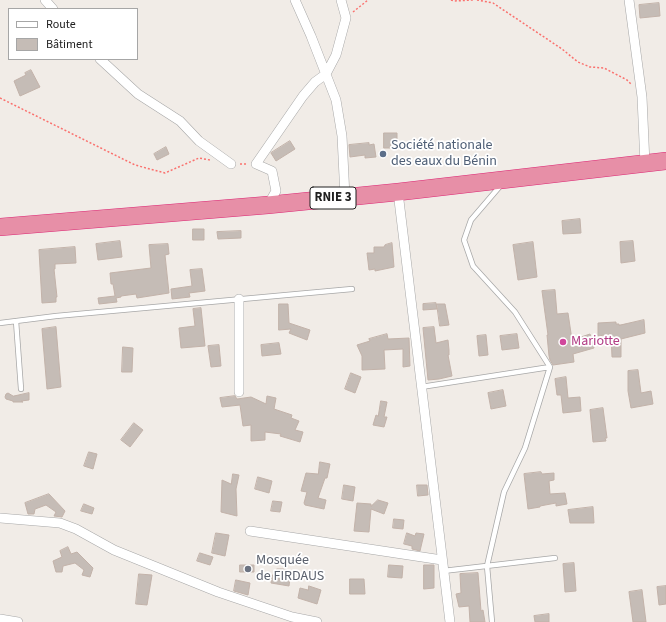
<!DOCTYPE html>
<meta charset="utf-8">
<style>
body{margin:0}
#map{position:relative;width:666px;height:622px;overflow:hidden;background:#f1ece7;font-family:"Source Sans 3",sans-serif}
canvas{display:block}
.legend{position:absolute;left:8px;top:8px;width:130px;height:52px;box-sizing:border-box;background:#fff;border:1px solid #a6a6a6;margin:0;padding:5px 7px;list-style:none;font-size:12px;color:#202020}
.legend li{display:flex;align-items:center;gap:8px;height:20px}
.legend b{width:20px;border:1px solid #a6a6a6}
</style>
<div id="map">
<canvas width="666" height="622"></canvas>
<ul class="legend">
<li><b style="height:5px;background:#fff"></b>Route</li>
<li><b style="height:11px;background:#c5bcb6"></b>Bâtiment</li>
</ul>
</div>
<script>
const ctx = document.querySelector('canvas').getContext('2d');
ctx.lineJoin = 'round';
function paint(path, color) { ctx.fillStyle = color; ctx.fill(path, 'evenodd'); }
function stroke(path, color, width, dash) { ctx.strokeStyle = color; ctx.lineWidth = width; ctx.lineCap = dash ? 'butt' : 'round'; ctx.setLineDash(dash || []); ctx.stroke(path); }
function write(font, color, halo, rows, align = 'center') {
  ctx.font = font + ' "Source Sans 3",sans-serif'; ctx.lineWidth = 3.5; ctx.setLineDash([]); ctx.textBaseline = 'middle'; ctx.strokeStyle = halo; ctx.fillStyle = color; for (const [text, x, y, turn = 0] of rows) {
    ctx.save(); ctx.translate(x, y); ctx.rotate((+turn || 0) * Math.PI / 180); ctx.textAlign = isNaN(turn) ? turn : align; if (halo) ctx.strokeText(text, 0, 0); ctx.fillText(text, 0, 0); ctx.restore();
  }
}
const building = new Path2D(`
 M659 3 660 16 640 18 639 5Z
 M31 70 40 87 20 96 14 81 26 75 25 73Z
 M384 133H397V148H384Z
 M290 141 295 149 276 161 271 153Z
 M369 143V145L374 144 376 157 365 158V155L350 157 349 145Z
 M166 147 169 154 157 160 154 154Z
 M580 219 581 233 563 234 562 221Z
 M193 229H204V240H193Z
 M241 231V238L218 239 217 232Z
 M120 241 122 257 98 260 96 244Z
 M633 241 635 261 621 263 620 242Z
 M533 242 537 277 518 280 513 245Z
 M392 243 394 267 375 271V269L369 270 367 253H374V247H384L385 245Z
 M168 244 169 254 165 255 169 293 137 298 136 294 121 296V297L116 298 117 302 99 304 98 298 115 296 113 284H111L110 273 151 268 149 245Z
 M75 247 76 263 55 264V269H54L57 297H56V302L42 303 39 250Z
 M202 269 205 291 189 293 190 297 172 299 171 289 192 286 190 270Z
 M555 290 557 314 568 313 572 340 590 334 594 348 573 354 574 362 553 365 550 360 549 356 547 335H548L542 291Z
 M436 303 437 309 423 310V304Z
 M279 304H288L289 323 310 330 307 340 289 333 291 329 279 330Z
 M437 304H445L449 325 440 326Z
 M201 308 205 346 181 348 179 328 195 326 193 309Z
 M644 320 645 333 621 339V357H612L611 334 598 336V323L616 322V324H619V325Z
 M56 327 61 387 47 389 42 329Z
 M434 327 436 343 448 340 449 350V355H448L452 376 439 379 428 380 423 328Z
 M387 334 388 339 409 338 410 366 403 367V349L384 350 385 369 362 370V356L357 345 370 341 369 339Z
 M517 334 519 348 502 350 500 336Z
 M486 335 488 355 479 356 477 336Z
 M279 343 281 354 262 356 261 345Z
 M219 345 221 366 211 367 208 346Z
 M123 347 133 348 132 372H122Z
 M638 370 641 393 651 391 653 404 631 408 628 391V371Z
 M351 373 361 377 355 393 345 389Z
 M566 377 568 398 580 397 581 411 563 413 561 395H557L555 379Z
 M503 390 506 406 491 409 488 393Z
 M29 393V400L21 401 23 402H13V401L6 399 5 397 6 394 8 393 13 396Z
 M235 396 237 399 251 397 266 404 267 396 276 398 274 409 292 415 291 418 299 421 295 430 303 432 300 442 280 436 281 434 265 432V440L251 441V425L243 426 240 405 222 407 220 398Z
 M381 401 387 402 384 417H387L384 427 373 425 376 415 378 416Z
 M603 408 607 438H605L606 441 593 442 590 410Z
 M134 423 143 430 130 447 121 440Z
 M89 452 97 454 93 469 84 466Z
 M320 462 330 464 327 478H325L318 498 326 500 324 509 305 505 304 503 307 492 301 491 306 473 318 474Z
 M541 472 542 474 554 473V480L549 481 550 494 565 493 567 504 556 506V503L540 506V507L528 509 524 474Z
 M233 474 239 475 236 489 237 516 221 512 222 480 231 484Z
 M258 477 272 481 269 493 255 489Z
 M344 485 355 487 353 501 342 499Z
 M417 485H427L428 495 418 496Z
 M49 494 65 511 62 517 54 516 56 512 46 505 35 509 34 514H28L25 503Z
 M378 500 388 503 384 514 371 509 369 532 354 531 357 503 371 504V506Z
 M273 501 282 502 280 512 271 511Z
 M84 504 94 508 92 514 81 511Z
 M593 507 594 523H570L568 510Z
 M394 519 404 520 403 529 393 528Z
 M216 533 229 535 225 556 212 553Z
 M407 533 415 536 416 533 424 534 420 551 412 549V546L404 544Z
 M68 547 71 554 77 552 93 568 90 577 82 575 84 570 75 563 63 566 62 572H56L53 561 62 557 60 551Z
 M200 553 213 557 210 565 197 561Z
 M574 563 576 591 565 592 563 564Z
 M240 565H254V572H240Z
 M389 565 403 566 402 578 388 577Z
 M424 565H434V588L424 589Z
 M277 569H286V577L290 578 289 586 271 583 272 575 277 576Z
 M478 573 481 611 483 610 485 622H470L469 606 459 607 456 594 461 593 460 574Z
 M139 574 152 575 147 605 136 604Z
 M350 579H364L365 594H350Z
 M236 580 250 583 248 595 234 591Z
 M309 586 321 590 317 604 298 598 300 588 308 590Z
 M666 586V604L659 605 657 587Z
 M642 590 646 622H633L629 592Z
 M549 614V622H535L534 616Z`);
const path = new Path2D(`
 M451 0 454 1 473 0
 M477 0 493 3 562 49 578 62 590 67 604 68 627 80 632 85
 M353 12 368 0
 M0 98 135 165 165 173 199 158 210 160
 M240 164H248`);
const lane = new Path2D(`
 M16 321 21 389
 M0 323 56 316 352 289
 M421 387 550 367
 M443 571 555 558
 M492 622 487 566 504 492 525 448 550 367 515 312 473 266 464 240 471 220 501 185`);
const street = new Path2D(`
 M45 0 53 9
 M295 0 311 36 336 100 342 136 345 197
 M629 0 642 97 645 164
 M100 59 138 94 180 121 199 141 231 164
 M398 192 450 622
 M268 205 276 191 272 171 256 164 303 96 315 82 326 74 336 55 346 18 341 0
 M239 392V299
 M0 518 60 523 76 529 114 550 218 592 292 617 317 622
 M250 531 442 560
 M0 619 18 622`);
const highway = new Path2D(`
 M0 227 268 205 398 192 666 161`);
const markers = [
 [383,154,4,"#5c6f8a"],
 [563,342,4,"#d1479c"],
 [248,569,4,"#6b7280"]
];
const shields = [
 [333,198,46]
];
const shieldNames = [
 ["RNIE 3",333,198]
];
const serviceNames = [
 ["Société nationale",391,146],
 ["des eaux du Bénin",391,162]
];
const hotelNames = [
 ["Mariotte",571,342]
];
const worshipNames = [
 ["Mosquée",256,561],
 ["de FIRDAUS",256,577]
];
paint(building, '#c5bcb6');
stroke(building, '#c2b2a9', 1);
stroke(lane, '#a7a7a7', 6);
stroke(street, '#a7a7a7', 10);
stroke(highway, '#dc2774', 18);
stroke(path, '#fa716e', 1.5, [2, 2]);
stroke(lane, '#fff', 4.5);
stroke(street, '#fff', 9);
stroke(highway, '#e78fa7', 17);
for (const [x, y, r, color] of markers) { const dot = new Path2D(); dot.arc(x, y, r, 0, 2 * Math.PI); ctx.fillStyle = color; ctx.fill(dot); stroke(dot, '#fff', 1.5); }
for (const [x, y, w] of shields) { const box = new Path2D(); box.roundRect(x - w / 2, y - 11, w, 22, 3); ctx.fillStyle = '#fff'; ctx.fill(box); stroke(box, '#202020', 1); }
write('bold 13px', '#202020', null, shieldNames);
write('14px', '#4e5e75', '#fff', serviceNames, 'left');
write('14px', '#b23c85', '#fff', hotelNames, 'left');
write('14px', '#5b616d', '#fff', worshipNames, 'left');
</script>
